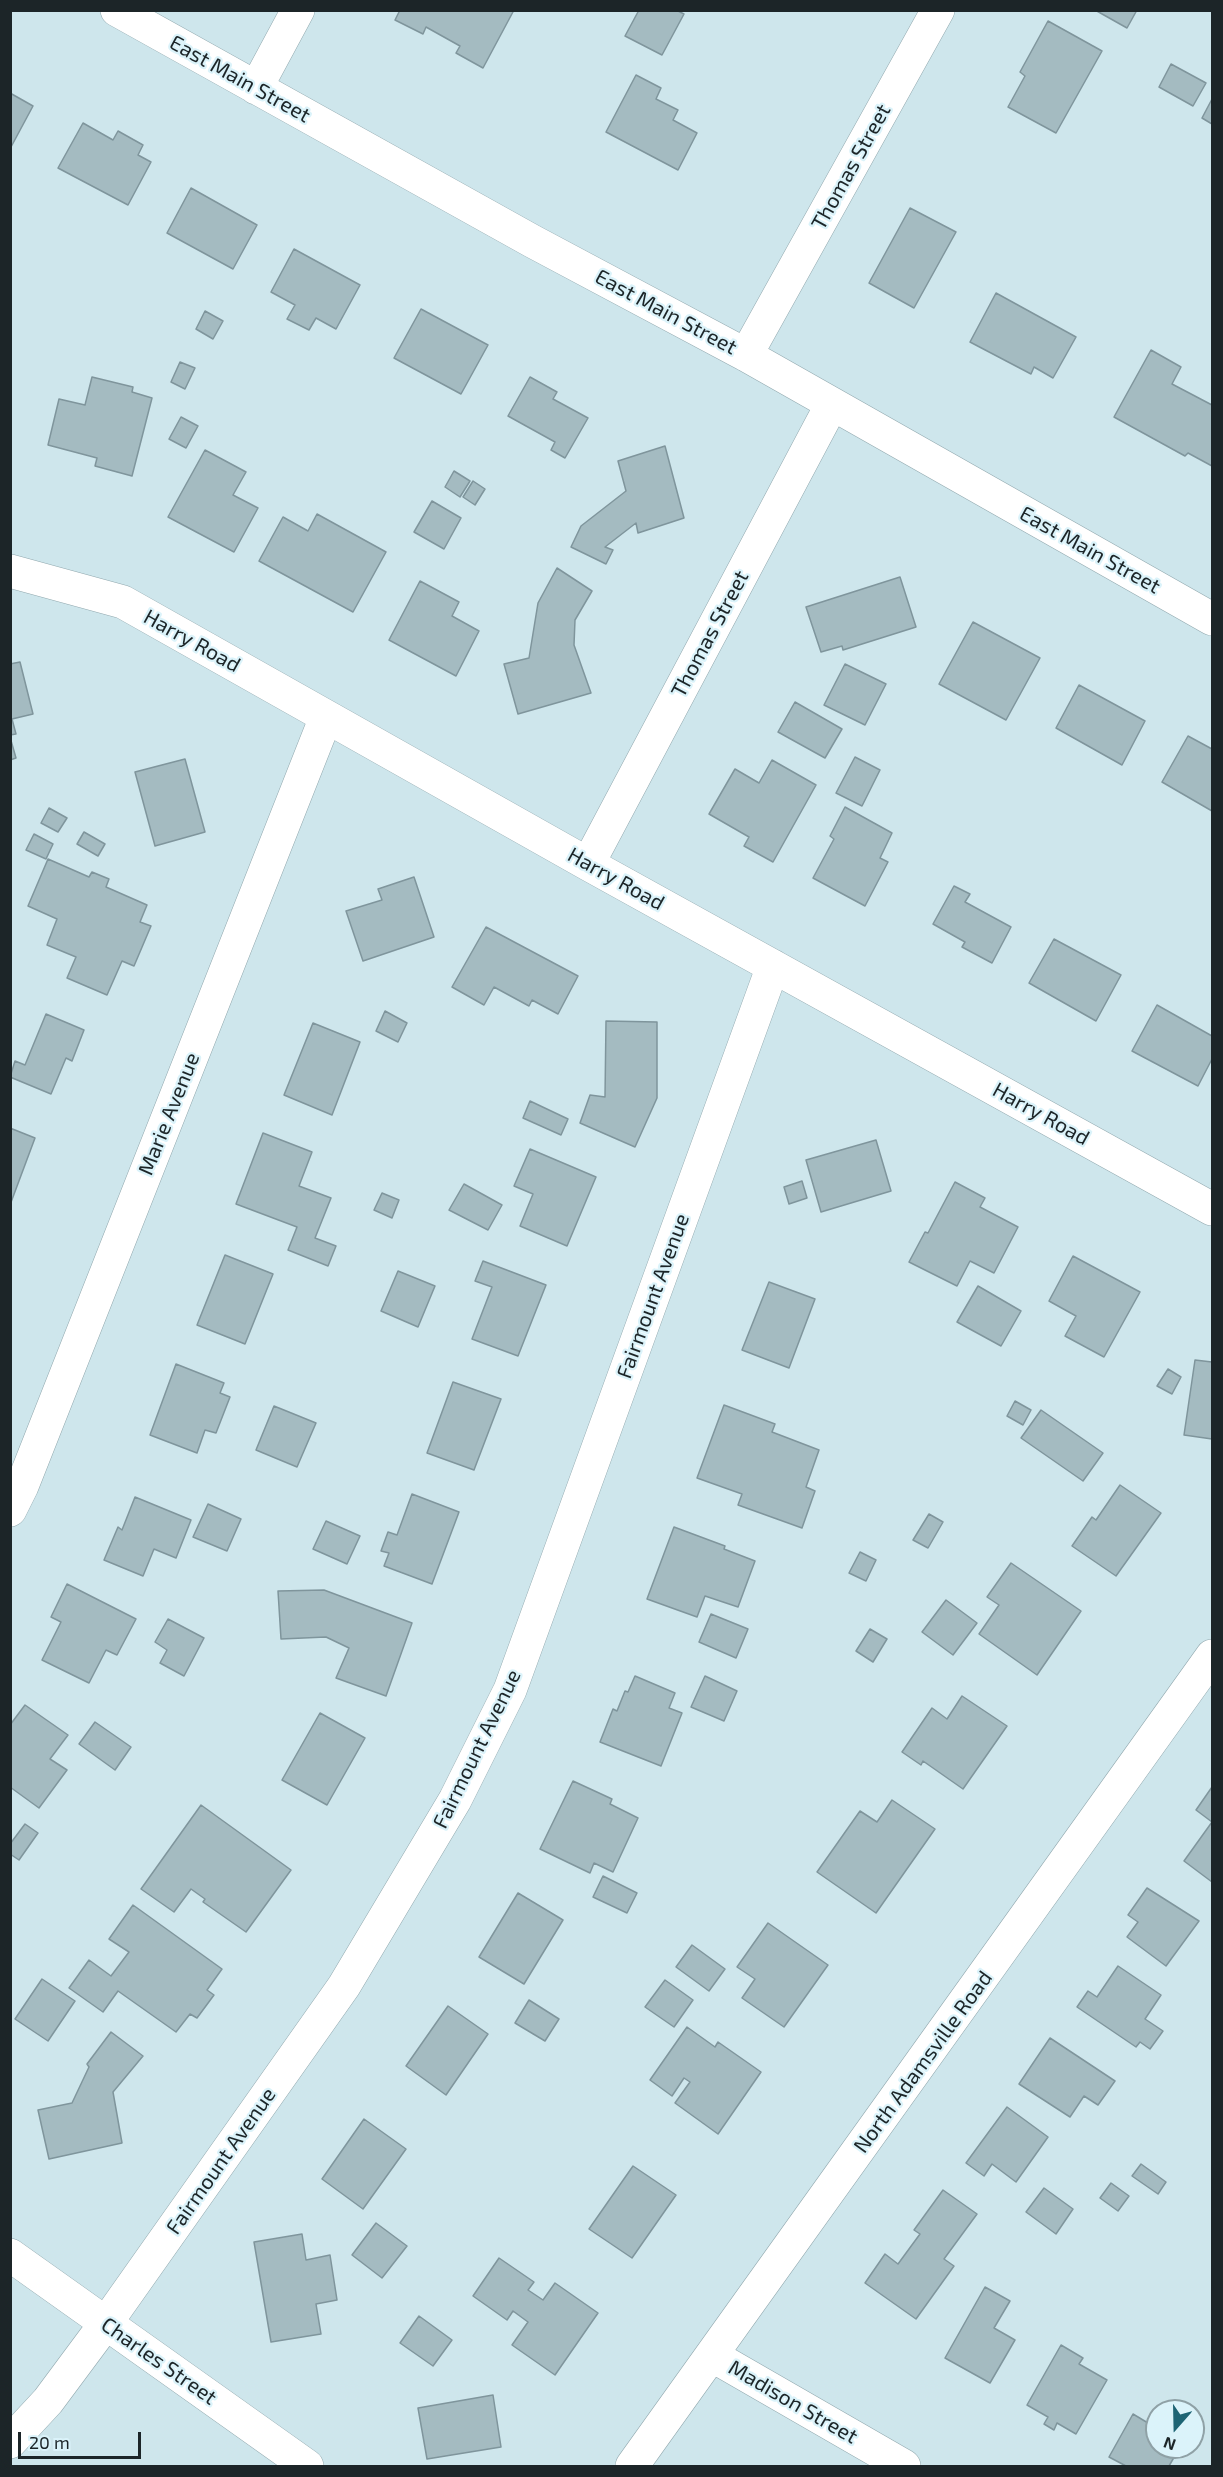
<!DOCTYPE html>
<style>
body{margin:0}
#map{position:relative;width:1223px;height:2477px;overflow:hidden;background:#cee6ec;font-family:"Exo 2",sans-serif}
canvas{display:block}
.frame{position:absolute;inset:0;border:12px solid #1c2528;pointer-events:none}
.north{position:absolute;left:1145px;top:2399px;width:60px;height:60px;box-sizing:border-box;background:#dbf3fa;border:2px solid #8fa1a6;border-radius:50%;rotate:200deg;font-size:16px;font-weight:700;line-height:24px;text-align:center;color:#1c2528}
.north::after{content:'';display:block;margin:auto;width:21px;height:27px;background:#1d6474;clip-path:polygon(50% 0,100% 100%,50% 72%,0 100%)}
.scale{position:absolute;left:18px;top:2432px;width:123px;height:27px;box-sizing:border-box;border:3px solid #1c2528;border-top:0;padding-left:8px;font-size:18px;line-height:21px;white-space:nowrap;color:#1c2528;-webkit-text-stroke:4px #dbf3fa;paint-order:stroke}
</style>
<div id="map">
<canvas width="1223" height="2477"></canvas>
<div class="frame"></div>
<div class="north">N</div>
<div class="scale">20 m</div>
</div>
<script>
const ctx = document.querySelector('canvas').getContext('2d');
ctx.lineJoin = 'round';
function paint(path, color) { ctx.fillStyle = color; ctx.fill(path, 'evenodd'); }
function stroke(path, color, width, dash) { ctx.strokeStyle = color; ctx.lineWidth = width; ctx.lineCap = dash ? 'butt' : 'round'; ctx.setLineDash(dash || []); ctx.stroke(path); }
function write(font, color, halo, rows, align = 'center') {
  ctx.font = font + ' "Exo 2",sans-serif'; ctx.lineWidth = 4.5; ctx.setLineDash([]); ctx.textBaseline = 'middle'; ctx.strokeStyle = halo; ctx.fillStyle = color; for (const [text, x, y, turn = 0] of rows) {
    ctx.save(); ctx.translate(x, y); ctx.rotate((+turn || 0) * Math.PI / 180); ctx.textAlign = isNaN(turn) ? turn : align; if (halo) ctx.strokeText(text, 0, 0); ctx.fillText(text, 0, 0); ctx.restore();
  }
}
const building = new Path2D(`
 M400 10H514L483 68 456 53 460 46 426 27 423 34 395 20Z
 M639 10H676L684 14 662 55 625 36Z
 M1095 10H1137L1127 28Z
 M1048 21 1102 51 1056 133 1008 107 1025 76 1020 72Z
 M1171 64 1206 83 1193 106 1159 87Z
 M636 75 661 88 656 99 678 110 673 120 697 133 678 170 606 132Z
 M10 93 33 106 11 147H10Z
 M1212 99V124L1202 118Z
 M83 123 113 140 118 131 143 145 138 155 151 162 128 205 58 168Z
 M191 188 257 225 233 269 167 233Z
 M910 208 956 232 914 308 869 283Z
 M294 249 360 285 336 329 316 318 309 330 287 319 295 305 271 292Z
 M996 293 1076 337 1053 378 1034 367 1031 374 970 342Z
 M421 309 488 345 461 394 394 358Z
 M205 311 223 321 213 339 196 329Z
 M1151 350 1181 367 1172 384 1212 405V466L1188 453 1185 456 1114 417Z
 M180 362 195 368 185 389 171 382Z
 M92 377 133 387 132 392 152 398 132 476 95 466 97 458 48 445 59 399 85 405Z
 M530 377 557 392 553 399 588 418 565 458 551 450 555 442 508 416Z
 M181 417 198 426 186 448 169 439Z
 M665 446 684 518 638 533 636 523 605 547 613 550 606 564 571 547 581 526 626 491 618 461Z
 M205 450 246 472 233 495 258 508 234 552 168 517Z
 M454 471 470 481 460 497 445 487Z
 M473 481 485 489 475 505 463 497Z
 M432 501 461 518 444 549 414 532Z
 M317 514 386 552 353 612 259 561 283 517 308 531Z
 M557 568 592 591 575 620 574 645 591 693 518 714 504 664 529 658 538 603Z
 M900 577 916 627 843 650 842 646 821 652 806 607Z
 M420 581 459 602 452 616 479 631 456 676 389 640Z
 M973 622 1040 658 1006 720 939 684Z
 M20 662 33 714 12 719 16 734 10 735V664Z
 M845 664 886 684 865 725 824 705Z
 M1079 685 1145 721 1122 765 1056 728Z
 M795 702 842 729 825 758 778 732Z
 M1188 736 1212 749V811L1162 782Z
 M10 737 16 758 10 760Z
 M855 757 880 770 862 806 836 793Z
 M185 759 205 832 155 846 135 772Z
 M772 760 816 785 773 862 744 846 749 837 709 814 735 769 759 783Z
 M845 807 892 833 880 858 888 862 865 906 813 878 834 839 830 836Z
 M49 808 67 818 58 832 41 823Z
 M84 832 105 844 98 856 77 844Z
 M34 834 53 844 46 859 26 850Z
 M48 859 89 877 92 872 109 879 106 887 147 905 140 922 151 926 134 966 122 961 107 995 67 978 76 957 47 945 57 919 28 906Z
 M414 877 434 937 363 961 346 911 382 900 378 889Z
 M954 886 970 894 965 902 1011 927 992 963 962 947 965 942 933 924Z
 M486 927 578 976 558 1014 532 1000 529 1006 494 987 484 1005 452 987Z
 M1054 939 1121 975 1096 1021 1029 983Z
 M1157 1005 1212 1036V1059L1198 1086 1132 1051Z
 M385 1011 407 1023 398 1042 376 1031Z
 M46 1014 84 1030 72 1061 66 1058 51 1094 10 1077 15 1061 25 1065Z
 M606 1021 657 1022V1098L635 1147 580 1123 590 1095 605 1097Z
 M313 1023 360 1042 332 1115 284 1095Z
 M530 1101 568 1119 561 1135 523 1118Z
 M10 1128 35 1138 10 1205Z
 M263 1133 312 1152 299 1186 331 1198 315 1238 336 1246 328 1266 288 1250 297 1227 236 1204Z
 M876 1140 891 1191 821 1212 806 1160Z
 M530 1149 596 1177 567 1246 520 1226 533 1194 514 1186Z
 M802 1181 807 1198 789 1204 784 1187Z
 M955 1182 985 1198 980 1207 1018 1227 994 1273 970 1261 957 1286 909 1262 925 1232 928 1233Z
 M464 1184 502 1205 488 1230 449 1210Z
 M382 1193 399 1200 392 1218 374 1210Z
 M225 1255 273 1274 245 1344 197 1325Z
 M1073 1256 1140 1292 1104 1357 1065 1336 1076 1316 1049 1301Z
 M483 1261 546 1285 518 1356 472 1339 492 1287 475 1281Z
 M398 1271 435 1286 418 1327 381 1311Z
 M769 1282 815 1299 789 1368 742 1350Z
 M978 1286 1021 1311 1001 1346 957 1322Z
 M1195 1360 1212 1362V1439L1184 1435Z
 M176 1364 224 1383 220 1393 230 1397 216 1433 205 1430 197 1453 150 1435Z
 M1168 1369 1181 1377 1172 1394 1157 1386Z
 M453 1382 501 1399 474 1470 427 1453Z
 M1015 1401 1031 1410 1023 1425 1007 1416Z
 M724 1405 775 1424 772 1432 819 1450 806 1487 815 1491 802 1528 738 1505 742 1494 697 1478Z
 M274 1406 316 1423 297 1467 256 1450Z
 M1041 1410 1103 1453 1083 1481 1021 1438Z
 M1120 1485 1161 1513 1116 1576 1072 1546 1092 1517 1096 1520Z
 M412 1494 459 1512 432 1584 384 1566 389 1553 381 1551 388 1532 397 1535Z
 M135 1497 191 1520 176 1558 154 1549 143 1576 104 1560 118 1527 122 1530Z
 M208 1504 241 1519 227 1551 193 1537Z
 M929 1514 943 1522 928 1548 913 1540Z
 M326 1521 360 1536 347 1564 313 1549Z
 M674 1527 725 1546 724 1549 755 1561 738 1607 705 1596 697 1617 647 1599Z
 M860 1552 876 1560 866 1581 849 1573Z
 M1011 1563 1081 1611 1037 1675 979 1634 999 1605 987 1597Z
 M67 1584 136 1619 117 1655 106 1650 89 1683 42 1660 61 1622 51 1617Z
 M324 1590 412 1623 386 1696 336 1678 349 1648 326 1637 281 1639 278 1591Z
 M946 1600 977 1623 953 1655 922 1632Z
 M711 1614 748 1629 736 1658 699 1642Z
 M168 1619 204 1638 184 1676 160 1663 167 1650 155 1642Z
 M870 1629 887 1639 873 1662 856 1651Z
 M635 1676 675 1693 669 1708 682 1713 661 1766 600 1742 613 1709 617 1711 625 1691 628 1692Z
 M705 1676 737 1691 724 1721 691 1707Z
 M962 1696 1007 1726 963 1789 923 1761 921 1765 902 1752 932 1708 947 1719Z
 M25 1705 68 1735 50 1759 67 1770 39 1808 10 1787V1725Z
 M320 1713 365 1738 327 1805 282 1780Z
 M95 1722 131 1747 115 1770 79 1744Z
 M573 1781 612 1799 610 1804 638 1818 613 1872 594 1863 590 1873 540 1849Z
 M1212 1787V1882L1184 1861 1212 1822 1196 1810Z
 M892 1800 935 1829 876 1913 817 1872 860 1811 877 1822Z
 M201 1805 291 1870 246 1932 203 1902 205 1899 191 1889 174 1912 141 1889Z
 M25 1824 38 1833 19 1860 10 1854V1844Z
 M603 1876 637 1893 627 1913 593 1897Z
 M1147 1888 1199 1921 1166 1966 1127 1937 1138 1922 1128 1915Z
 M518 1893 563 1920 524 1984 479 1957Z
 M133 1905 222 1969 207 1990 214 1995 197 2018 190 2014 176 2032 118 1991 103 2012 69 1988 89 1960 111 1976 129 1952 109 1939Z
 M768 1923 828 1965 784 2027 742 1998 755 1979 737 1967Z
 M692 1945 725 1969 709 1991 676 1967Z
 M1118 1966 1161 1995 1145 2019 1163 2031 1150 2049 1140 2042 1136 2047 1077 2007 1088 1991 1097 1997Z
 M42 1979 75 2001 48 2041 15 2019Z
 M665 1980 693 2000 674 2027 645 2007Z
 M529 2000 559 2019 545 2041 515 2023Z
 M448 2006 488 2034 446 2095 406 2066Z
 M687 2027 715 2047 718 2042 761 2072 718 2134 675 2103 690 2082 684 2078 672 2096 650 2080Z
 M111 2032 143 2056 113 2092 122 2143 49 2159 38 2110 72 2103 89 2067 87 2064Z
 M1050 2038 1115 2081 1098 2105 1084 2096 1070 2117 1019 2084Z
 M1007 2107 1048 2137 1016 2182 992 2164 984 2176 966 2163Z
 M364 2119 406 2149 363 2209 322 2179Z
 M1141 2164 1166 2182 1158 2194 1132 2176Z
 M633 2166 676 2195 632 2258 589 2229Z
 M1111 2183 1129 2196 1118 2211 1100 2198Z
 M1044 2188 1073 2209 1056 2234 1026 2212Z
 M943 2190 977 2214 944 2259 954 2266 916 2319 865 2283 885 2254 898 2264 920 2234 914 2230Z
 M376 2223 407 2246 382 2278 352 2255Z
 M302 2234 306 2260 330 2255 337 2300 316 2304 321 2334 271 2342 254 2242Z
 M499 2258 534 2282 528 2290 543 2300 555 2283 598 2313 555 2375 512 2345 528 2322 513 2311 507 2320 473 2296Z
 M985 2287 1010 2301 994 2328 1015 2340 990 2383 945 2358Z
 M419 2316 452 2340 433 2366 400 2343Z
 M1061 2345 1083 2358 1079 2364 1107 2380 1076 2434 1057 2423 1054 2430 1044 2424 1048 2417 1027 2405Z
 M493 2395 501 2447 427 2459 418 2408Z
 M1157 2407 1164 2411H1157V2447H1180L1169 2466H1126L1109 2457 1133 2414 1148 2423Z`);
const minor = new Path2D(`
 M117 10 532 241 746 355 1212 619
 M256 88 298 10
 M746 355 938 10
 M10 571 123 602 588 864 1212 1209
 M588 864 832 404
 M10 1510 22 1486 326 717
 M10 2255 307 2466
 M713 2356 904 2466
 M10 2442 48 2401 106 2323 344 1986 455 1800 510 1690 773 966
 M632 2466 1212 1656`);
const streetNames = [
 ["East Main Street",240,79,29],
 ["Thomas Street",851,167,-61],
 ["East Main Street",666,312,28],
 ["East Main Street",1090,550,29],
 ["Thomas Street",710,634,-62],
 ["Harry Road",192,641,29],
 ["Harry Road",616,879,29],
 ["Marie Avenue",169,1114,-68],
 ["Harry Road",1041,1114,29],
 ["Fairmount Avenue",653,1296,-70],
 ["Fairmount Avenue",477,1749,-64],
 ["North Adamsville Road",923,2062,-54],
 ["Fairmount Avenue",221,2161,-55],
 ["Charles Street",159,2361,35],
 ["Madison Street",793,2402,30]
];
paint(building, '#a4bbc1');
stroke(building, '#7f959c', 1.5);
stroke(minor, '#91a8ae', 34);
stroke(minor, '#fff', 33);
write('21px', '#1c2528', '#dbf3fa', streetNames);
</script>
